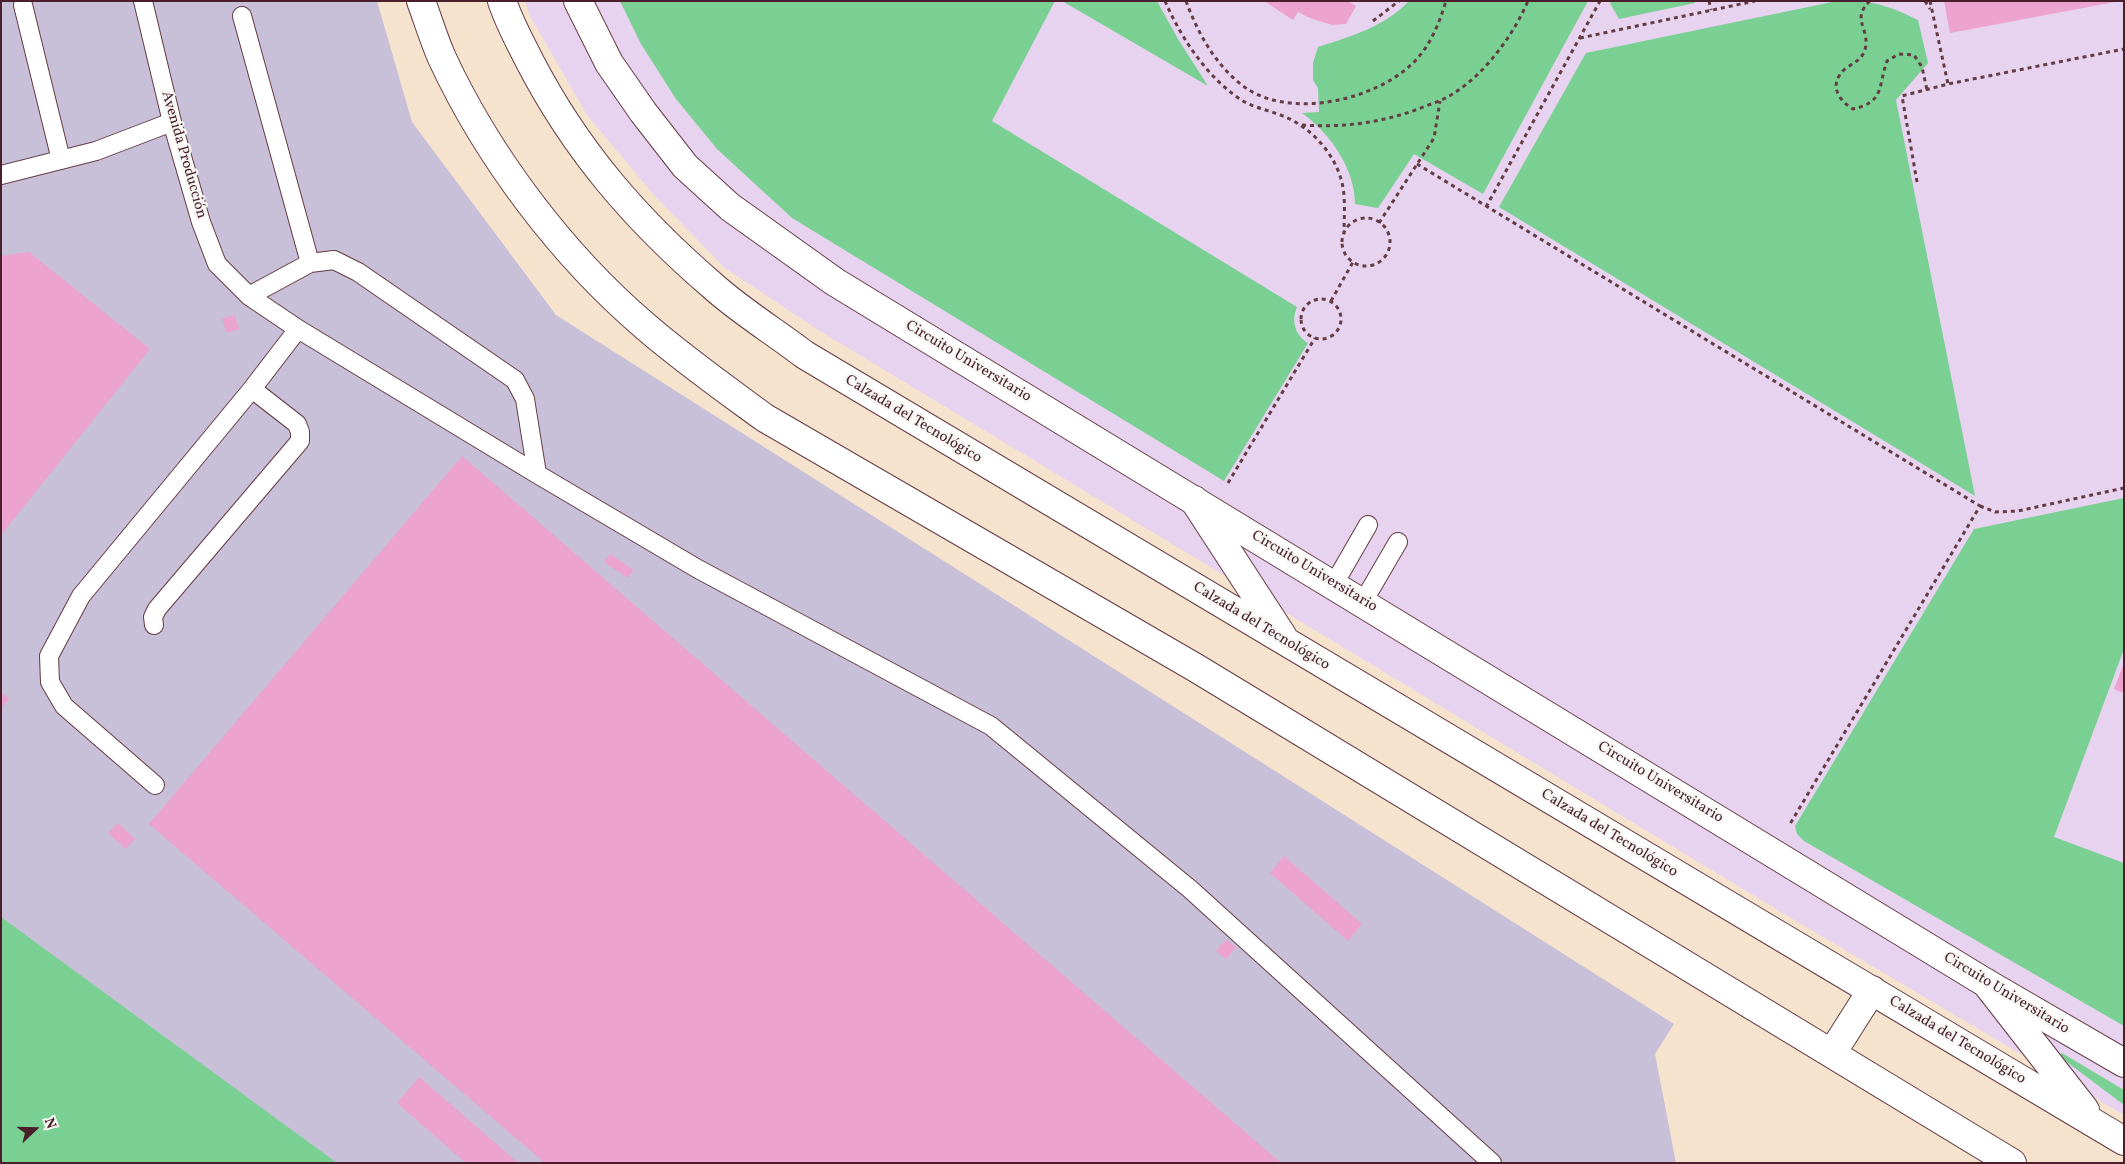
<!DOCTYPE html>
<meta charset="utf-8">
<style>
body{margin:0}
#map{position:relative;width:2125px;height:1164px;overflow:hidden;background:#f5e3ce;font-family:Vollkorn,serif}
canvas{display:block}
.frame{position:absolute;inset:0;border:2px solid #4a1f2b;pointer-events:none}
.north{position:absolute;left:10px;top:1104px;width:50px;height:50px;-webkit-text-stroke:4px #f6f6f2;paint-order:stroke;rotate:69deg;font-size:14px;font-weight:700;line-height:20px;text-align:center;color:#4a1f2b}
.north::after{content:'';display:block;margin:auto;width:18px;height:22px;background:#4a1f2b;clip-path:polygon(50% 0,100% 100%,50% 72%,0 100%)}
</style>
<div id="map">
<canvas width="2125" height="1164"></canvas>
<div class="frame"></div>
<div class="north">N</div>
</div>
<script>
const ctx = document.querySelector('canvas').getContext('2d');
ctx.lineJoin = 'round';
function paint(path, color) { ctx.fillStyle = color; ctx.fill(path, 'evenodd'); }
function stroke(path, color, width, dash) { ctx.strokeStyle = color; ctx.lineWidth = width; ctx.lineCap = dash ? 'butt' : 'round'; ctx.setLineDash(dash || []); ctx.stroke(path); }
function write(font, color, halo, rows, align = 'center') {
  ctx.font = font + ' Vollkorn,serif'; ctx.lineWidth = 4.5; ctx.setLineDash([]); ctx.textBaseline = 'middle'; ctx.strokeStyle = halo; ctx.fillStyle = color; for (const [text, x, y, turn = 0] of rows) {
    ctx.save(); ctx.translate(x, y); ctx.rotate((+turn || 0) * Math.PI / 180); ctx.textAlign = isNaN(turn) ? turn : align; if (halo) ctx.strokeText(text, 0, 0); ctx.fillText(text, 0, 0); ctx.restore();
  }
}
const built = new Path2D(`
 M525 1H2124V1115L1791 918 815 328 725 268 654 195 587 115 530 16Z`);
const industrial = new Path2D(`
 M1 1H377L412 122 556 315 1674 1024 1655 1054 1676 1163H324L1 923Z`);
const green = new Path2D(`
 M620 1H1055L992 121 1297 307C1291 321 1295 335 1308 343L1224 481 792 218 717 149 676 99 641 44Z
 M1062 1H1157L1178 39 1208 86Z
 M1409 1H1588L1483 194 1414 154 1378 208 1355 204C1355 169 1330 133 1302 113L1319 112 1318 88 1313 80V63L1318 47C1352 36 1384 27 1409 1Z
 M1611 1H1695V3L1619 19 1610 3Z
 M1837 1C1874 1 1885 4 1918 20L1928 63 1896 100 1975 496 1499 207 1586 53Z
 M2124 498V649L2054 837 2124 863V1026L1804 841 1797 834 1795 826 1974 529Z
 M1 917 337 1163H1Z
 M2062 1053 2124 1090V1105L2059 1056Z`);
const building = new Path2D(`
 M1264 1H1348L1356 6 1346 24 1332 25 1310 18 1298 12 1293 20Z
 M1944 1H2115V2L1950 33Z
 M29 252 150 349 1 535V256Z
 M235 315 239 329 227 333 222 319Z
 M462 456 1281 1163H545L149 824Z
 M610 554 633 570 628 578 604 562Z
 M2124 663V693L2114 689Z
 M1 692 9 699 1 708Z
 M118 823 135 839 126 849 108 833Z
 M1284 856 1362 924 1348 941 1270 873Z
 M1226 940 1236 947 1226 959 1216 951Z
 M419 1077 477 1127 518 1163H466L397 1103Z`);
const path = new Path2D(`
 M1165 1C1181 38 1207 77 1240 99 1253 108 1269 110 1283 116 1314 128 1342 161 1344 196 1345 209 1344 221 1344 234
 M1186 1C1198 34 1218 70 1249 90 1295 118 1374 100 1412 64 1430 47 1439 24 1446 1
 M1709 1 1711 10
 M1870 1C1852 18 1867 26 1866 44 1865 59 1854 62 1845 69 1828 84 1838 100 1853 109 1885 102 1878 86 1887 61L1899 54 1914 55 1922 67 1927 90
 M1925 1 1930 9
 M1930 1 1948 84
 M1373 21 1399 1
 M1580 38 1755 1
 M1302 125C1346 128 1386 122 1426 106 1436 102 1446 99 1454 93 1485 74 1514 34 1528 1
 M1417 164 1980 506 1790 824
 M1917 182 1902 96 1948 84 2124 49
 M1486 207 1600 1
 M1342 242a24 24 0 1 1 48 0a24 24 0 1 1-48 0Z
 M1379 223 1434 138 1440 101
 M1301 319a20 20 0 1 1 40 0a20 20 0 1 1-40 0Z
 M1331 301 1353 262
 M1228 483 1315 338
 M1980 506 1995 512 2018 511 2124 488`);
const service = new Path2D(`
 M143 1 172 122 201 222 217 264 249 296 298 329 537 474 698 569 991 726 1190 889 1492 1163
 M23 5 61 160
 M242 16 310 263
 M1 175 96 151 172 122
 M249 296 310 263 334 260 358 272 515 380 525 399 537 474
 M1334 584 1368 525
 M1363 602 1398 542
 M154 625 153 617 157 609 300 441V432L297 424 252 389 298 329
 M155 785 64 706 50 682 49 656 81 596 252 389`);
const tertiary = new Path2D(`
 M578 1 609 63 643 112 685 166 730 207 835 282 1986 983 2124 1063`);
const primary = new Path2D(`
 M421 1C428 20 434 40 442 58 488 157 562 255 645 326 683 359 724 388 765 418L1196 668 2012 1163
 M502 1C509 22 519 40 529 60 576 151 636 220 714 287 742 312 775 332 805 355L2124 1141
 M1194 500 1283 637
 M1986 983 2085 1110
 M1832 1053 1872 990`);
const streetNames = [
 ["Avenida Producción",183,155,74],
 ["Circuito Universitario",968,362,31],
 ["Calzada del Tecnológico",913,420,31],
 ["Circuito Universitario",1314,572,31],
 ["Calzada del Tecnológico",1261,627,31],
 ["Circuito Universitario",1660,783,31],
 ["Calzada del Tecnológico",1609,834,31],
 ["Circuito Universitario",2006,994,31],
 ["Calzada del Tecnológico",1957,1041,31]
];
paint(built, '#e7d2ef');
paint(industrial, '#c8bfd8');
paint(green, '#7ad093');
paint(building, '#eda3d0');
stroke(service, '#643c43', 20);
stroke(tertiary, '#643c43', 30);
stroke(primary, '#643c43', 30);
stroke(path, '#643c43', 3, [4, 4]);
stroke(service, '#fff', 18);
stroke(tertiary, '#fff', 28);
stroke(primary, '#fff', 28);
write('15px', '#4a1f2b', '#f6f6f2', streetNames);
</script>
